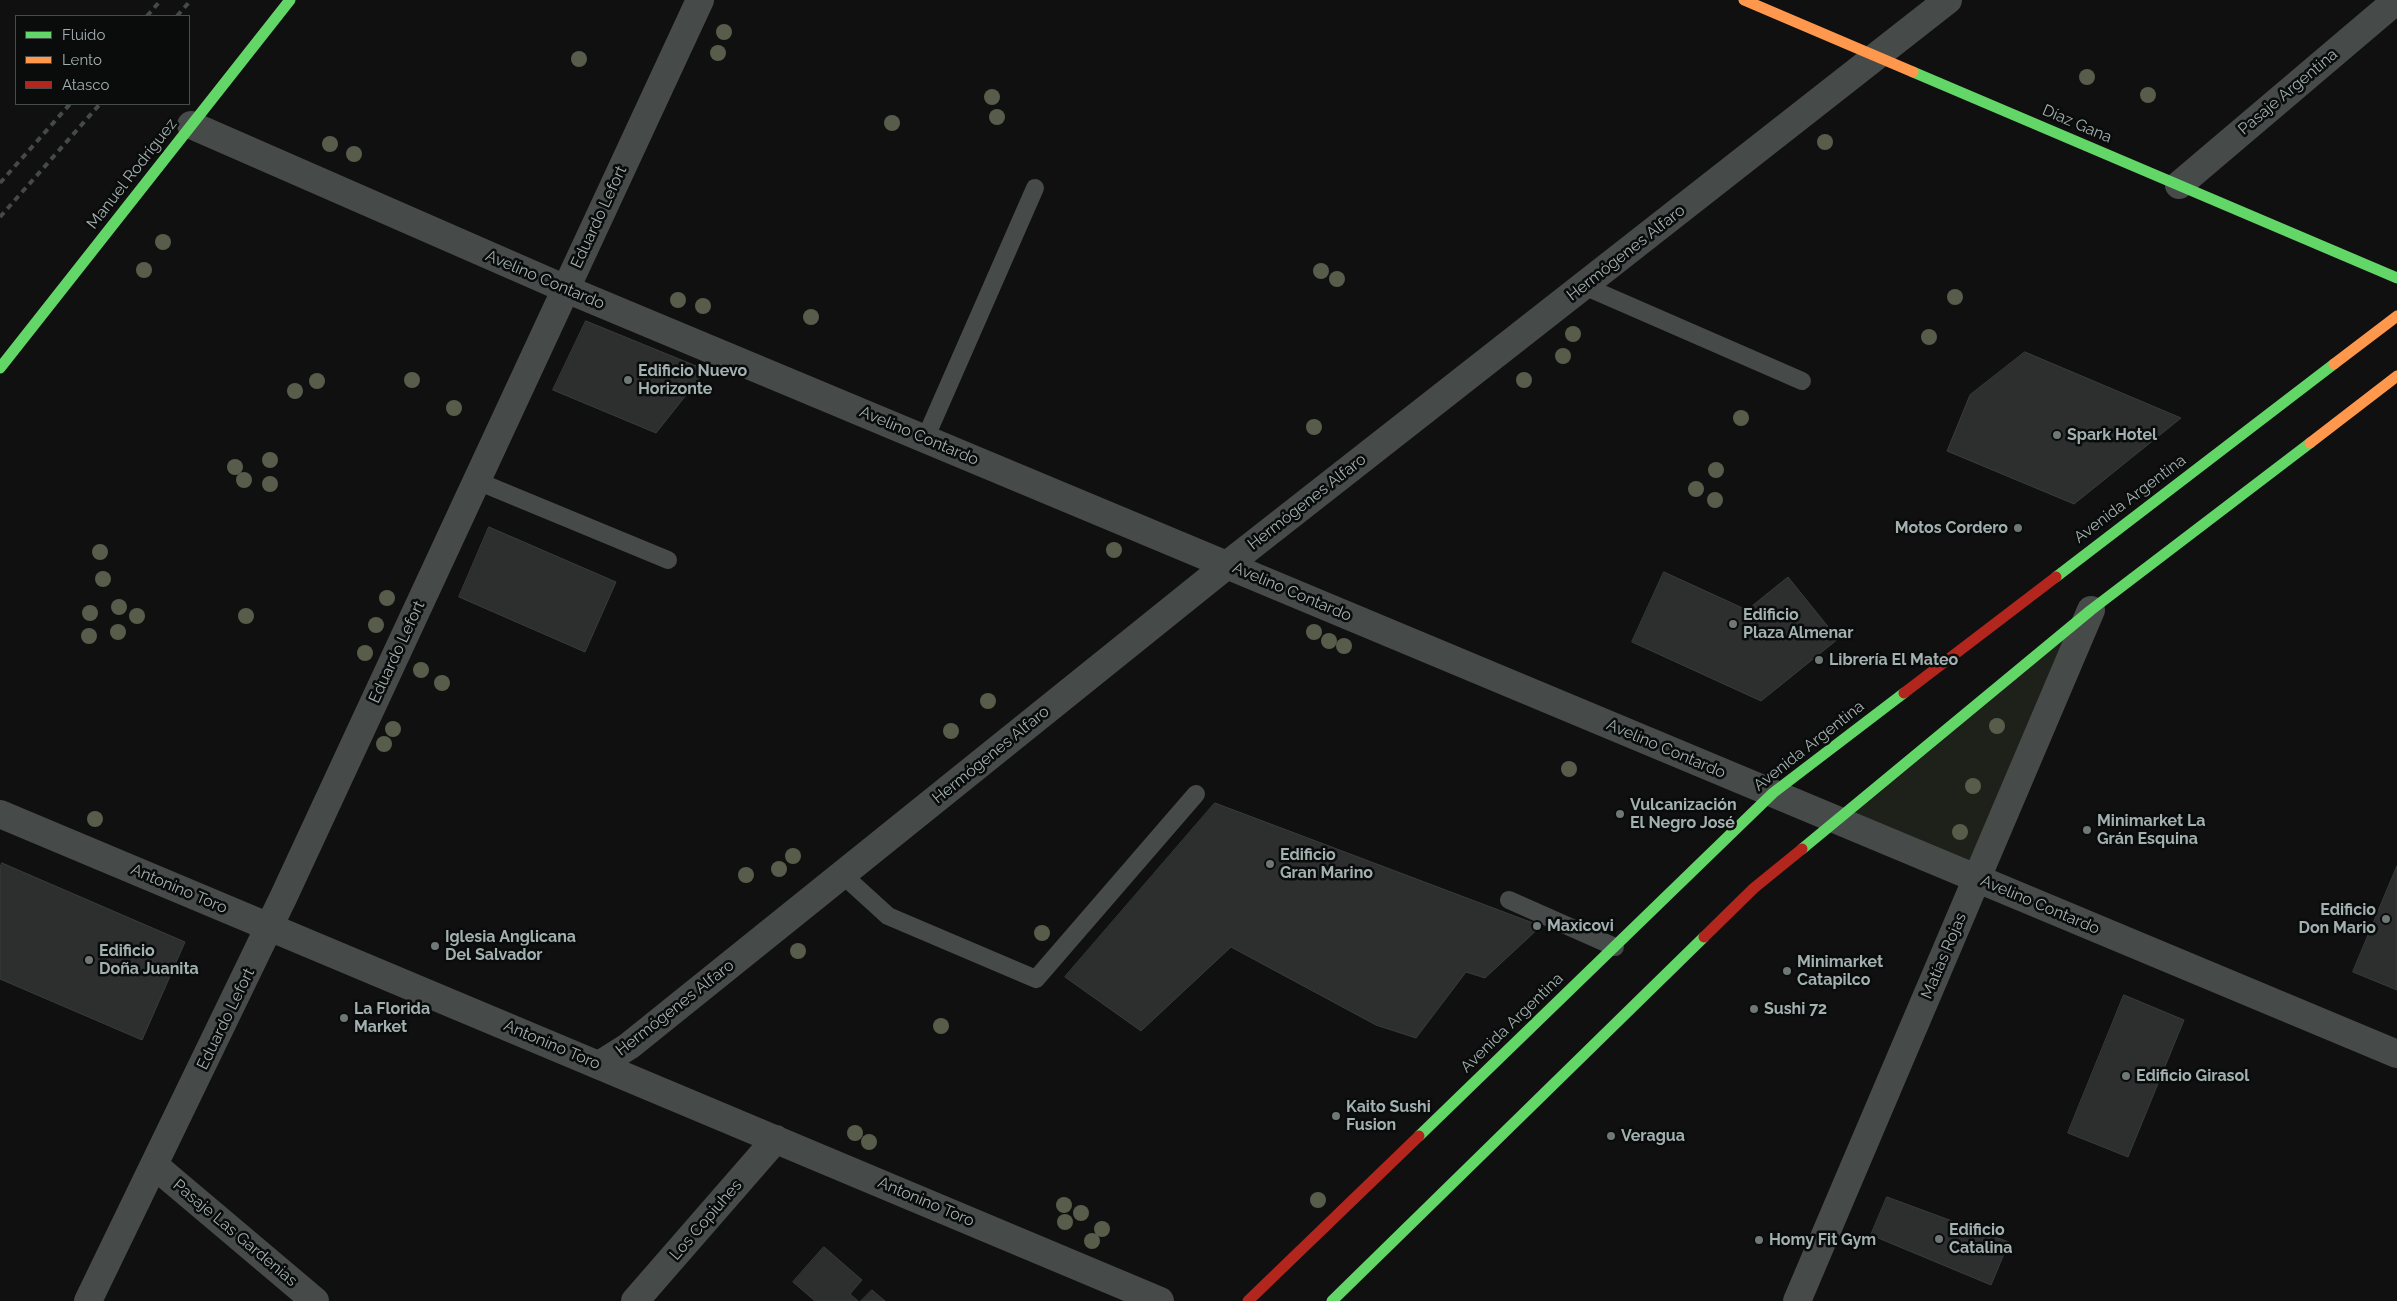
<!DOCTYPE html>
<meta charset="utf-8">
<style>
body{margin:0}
#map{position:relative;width:2397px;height:1301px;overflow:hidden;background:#101010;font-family:Raleway,sans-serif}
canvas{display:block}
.legend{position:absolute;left:15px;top:15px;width:175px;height:90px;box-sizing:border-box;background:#0a0b0b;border:1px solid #474d4d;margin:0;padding:6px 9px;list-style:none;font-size:15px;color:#a2b0af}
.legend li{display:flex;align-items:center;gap:10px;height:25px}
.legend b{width:25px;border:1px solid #474d4d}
</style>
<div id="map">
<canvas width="2397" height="1301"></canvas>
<ul class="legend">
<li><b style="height:6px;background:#63d668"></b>Fluido</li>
<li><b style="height:6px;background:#ff974d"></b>Lento</li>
<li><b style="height:6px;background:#b3261e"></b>Atasco</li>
</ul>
</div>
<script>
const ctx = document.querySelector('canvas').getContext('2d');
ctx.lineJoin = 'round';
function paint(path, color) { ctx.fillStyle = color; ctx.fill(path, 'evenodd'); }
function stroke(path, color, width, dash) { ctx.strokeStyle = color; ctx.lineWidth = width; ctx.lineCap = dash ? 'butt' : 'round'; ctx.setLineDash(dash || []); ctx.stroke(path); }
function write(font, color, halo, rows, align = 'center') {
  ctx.font = font + ' Raleway,sans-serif'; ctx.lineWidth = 5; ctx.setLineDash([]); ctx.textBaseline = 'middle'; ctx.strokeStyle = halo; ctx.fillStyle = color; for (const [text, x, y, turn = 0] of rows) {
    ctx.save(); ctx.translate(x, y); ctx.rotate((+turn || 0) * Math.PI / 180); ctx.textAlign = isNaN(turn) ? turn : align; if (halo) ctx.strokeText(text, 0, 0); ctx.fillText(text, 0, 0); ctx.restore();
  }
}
const green = new Path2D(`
 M2091 610 1977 878 1835 819Z`);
const building = new Path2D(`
 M586 321 706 370 656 433 553 390Z
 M2025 352 2181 418 2074 504 1947 451 1970 395Z
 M489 527 616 582 585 652 459 597Z
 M1664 572 1747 610 1788 577 1838 639 1761 701 1632 642Z
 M1215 803 1541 926 1485 978 1466 972 1416 1038 1376 1025 1231 947 1141 1031 1065 977Z
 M2 863 185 942 142 1040 0 979V868Z
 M2397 866V990L2353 972Z
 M2124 995 2184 1020 2128 1157 2068 1133Z
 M1887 1197 2009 1242 1991 1285 1871 1235Z
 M824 1247 862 1280 850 1294 858 1301H815L793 1282Z
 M872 1290 885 1301H861Z`);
const lane = new Path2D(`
 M1584 286 1802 381
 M925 439 1035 188
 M477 481 668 560
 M843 875 888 916 1036 979 1196 794
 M1509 900 1615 947`);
const street = new Path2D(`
 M191 125 566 289 2397 1054
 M2179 185 2397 0
 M0 814 1160 1301
 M599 1065 629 1046 1227 565 1948 0
 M154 1165 315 1301
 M88 1301 283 898 700 0
 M635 1301 776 1139
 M1797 1301 2091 610`);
const fast = new Path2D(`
 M1913 72 2397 278
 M0 368 290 0
 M2056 577 2334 364
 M1802 849 2091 610 2310 443
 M1419 1136 1773 793 1904 693
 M1332 1301 1704 937`);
const slow = new Path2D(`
 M1744 0 1913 72
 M2334 364 2397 316
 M2310 443 2397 376`);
const jam = new Path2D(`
 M1904 693 2056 577
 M1704 937 1754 888 1802 849
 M1248 1301 1419 1136`);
const rail = new Path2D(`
 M147 16 161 0
 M177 16 191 0
 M0 183 70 104
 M0 217 100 104`);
const trees = [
 [724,32],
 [718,53],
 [579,59],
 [2087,77],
 [2148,95],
 [992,97],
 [997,117],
 [892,123],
 [1825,142],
 [330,144],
 [354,154],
 [163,242],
 [144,270],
 [1321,271],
 [1337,279],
 [1955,297],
 [678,300],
 [703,306],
 [811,317],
 [1573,334],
 [1929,337],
 [1563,356],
 [412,380],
 [1524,380],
 [317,381],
 [295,391],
 [454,408],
 [1741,418],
 [1314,427],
 [270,460],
 [235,467],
 [1716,470],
 [244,480],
 [270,484],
 [1696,489],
 [1715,500],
 [1114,550],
 [100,552],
 [103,579],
 [387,598],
 [119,607],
 [90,613],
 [137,616],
 [246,616],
 [376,625],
 [118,632],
 [1314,632],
 [89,636],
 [1329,641],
 [1344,646],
 [365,653],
 [421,670],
 [442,683],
 [988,701],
 [1997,726],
 [393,729],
 [951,731],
 [384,744],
 [1569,769],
 [1973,786],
 [95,819],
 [1960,832],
 [793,856],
 [779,869],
 [746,875],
 [1042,933],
 [798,951],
 [941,1026],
 [855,1133],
 [869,1142],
 [1318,1200],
 [1064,1205],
 [1081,1213],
 [1065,1222],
 [1102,1229],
 [1092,1241]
];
const markers = [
 [628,380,5,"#6f7877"],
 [2057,435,5,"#6f7877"],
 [2018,528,5,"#6f7877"],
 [1733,624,5,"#6f7877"],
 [1819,660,5,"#6f7877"],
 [1620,814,5,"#6f7877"],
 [2087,830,5,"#6f7877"],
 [1270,864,5,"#6f7877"],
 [2386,919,5,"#6f7877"],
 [1537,926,5,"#6f7877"],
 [435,946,5,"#6f7877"],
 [89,960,5,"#6f7877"],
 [1787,971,5,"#6f7877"],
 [1754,1009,5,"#6f7877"],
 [344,1018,5,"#6f7877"],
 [2126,1076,5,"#6f7877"],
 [1336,1116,5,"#6f7877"],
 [1611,1136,5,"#6f7877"],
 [1939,1239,5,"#6f7877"],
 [1759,1240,5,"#6f7877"]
];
const streetNames = [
 ["Pasaje Argentina",2288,92,-40],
 ["Díaz Gana",2077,124,23],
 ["Manuel Rodríguez",132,174,-52],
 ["Eduardo Lefort",599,217,-65],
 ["Hermógenes Alfaro",1626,253,-38],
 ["Avelino Contardo",545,280,23],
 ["Avelino Contardo",919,436,23],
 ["Avenida Argentina",2130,499,-37],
 ["Hermógenes Alfaro",1307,502,-38],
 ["Avelino Contardo",1292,592,23],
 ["Eduardo Lefort",397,652,-65],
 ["Avenida Argentina",1809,746,-38],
 ["Avelino Contardo",1666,749,23],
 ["Hermógenes Alfaro",991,755,-39],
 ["Antonino Toro",179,889,23],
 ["Avelino Contardo",2040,905,23],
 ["Matías Rojas",1944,956,-67],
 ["Hermógenes Alfaro",675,1008,-38],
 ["Eduardo Lefort",226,1019,-64],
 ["Avenida Argentina",1512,1023,-44],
 ["Antonino Toro",552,1045,23],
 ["Antonino Toro",926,1202,23],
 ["Los Copiuhes",706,1220,-49],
 ["Pasaje Las Gardenias",235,1233,40]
];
const poiNames = [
 ["Edificio Nuevo",638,371],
 ["Horizonte",638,389],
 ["Spark Hotel",2067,435],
 ["Motos Cordero",2008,528,"right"],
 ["Edificio",1743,615],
 ["Plaza Almenar",1743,633],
 ["Librería El Mateo",1829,660],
 ["Vulcanización",1630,805],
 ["El Negro José",1630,823],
 ["Minimarket La",2097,821],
 ["Grán Esquina",2097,839],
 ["Edificio",1280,855],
 ["Gran Marino",1280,873],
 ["Edificio",2376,910,"right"],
 ["Don Mario",2376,928,"right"],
 ["Maxicovi",1547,926],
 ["Iglesia Anglicana",445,937],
 ["Del Salvador",445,955],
 ["Edificio",99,951],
 ["Doña Juanita",99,969],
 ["Minimarket",1797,962],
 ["Catapilco",1797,980],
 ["La Florida",354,1009],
 ["Market",354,1027],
 ["Sushi 72",1764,1009],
 ["Edificio Girasol",2136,1076],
 ["Kaito Sushi",1346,1107],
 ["Fusion",1346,1125],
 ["Veragua",1621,1136],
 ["Edificio",1949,1230],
 ["Catalina",1949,1248],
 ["Homy Fit Gym",1769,1240]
];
paint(green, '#1e201a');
paint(building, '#2d2e2e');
stroke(building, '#383c3c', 1);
stroke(lane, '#464a49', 18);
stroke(street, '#464a49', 28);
stroke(fast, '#63d668', 11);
stroke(slow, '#ff974d', 11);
stroke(jam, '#b3261e', 11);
stroke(rail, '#464949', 4, [6, 5]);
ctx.fillStyle = '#585c4a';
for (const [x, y] of trees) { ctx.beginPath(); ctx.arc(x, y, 8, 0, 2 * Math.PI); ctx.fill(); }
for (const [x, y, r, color] of markers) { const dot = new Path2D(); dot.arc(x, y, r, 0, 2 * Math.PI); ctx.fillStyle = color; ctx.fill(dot); stroke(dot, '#0a0b0b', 2); }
write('16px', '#a2b0af', '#0a0b0b', streetNames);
write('bold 16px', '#a2b0af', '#0a0b0b', poiNames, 'left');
</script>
